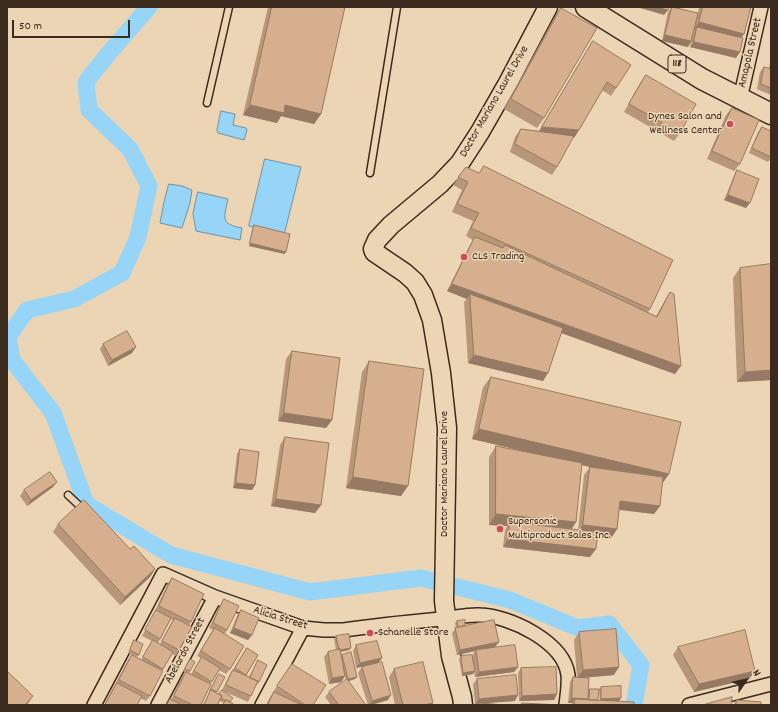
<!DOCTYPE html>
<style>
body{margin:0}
#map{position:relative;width:778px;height:712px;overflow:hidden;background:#ecd5b4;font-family:Dekko,sans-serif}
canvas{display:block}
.frame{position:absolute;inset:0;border:8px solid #3b2a1e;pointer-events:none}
.north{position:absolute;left:726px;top:660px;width:40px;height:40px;-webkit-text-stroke:3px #ecd5b4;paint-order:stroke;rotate:56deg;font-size:11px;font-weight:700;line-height:16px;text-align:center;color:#3b2a1e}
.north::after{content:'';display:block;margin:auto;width:14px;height:18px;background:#3b2a1e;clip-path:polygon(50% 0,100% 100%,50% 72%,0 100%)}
.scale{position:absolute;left:12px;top:20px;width:118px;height:18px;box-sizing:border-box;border:2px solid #3b2a1e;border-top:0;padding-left:5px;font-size:12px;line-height:14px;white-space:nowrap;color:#3b2a1e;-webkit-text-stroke:3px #ecd5b4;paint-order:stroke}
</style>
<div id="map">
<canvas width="778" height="712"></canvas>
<div class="frame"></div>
<div class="north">N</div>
<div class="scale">50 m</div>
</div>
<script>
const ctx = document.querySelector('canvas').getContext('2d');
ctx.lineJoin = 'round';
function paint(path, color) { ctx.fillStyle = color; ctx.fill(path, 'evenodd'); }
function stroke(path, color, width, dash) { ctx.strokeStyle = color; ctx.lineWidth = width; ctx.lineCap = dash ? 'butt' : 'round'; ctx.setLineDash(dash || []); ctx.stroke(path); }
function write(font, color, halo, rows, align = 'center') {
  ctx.font = font + ' Dekko,sans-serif'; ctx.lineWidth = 3; ctx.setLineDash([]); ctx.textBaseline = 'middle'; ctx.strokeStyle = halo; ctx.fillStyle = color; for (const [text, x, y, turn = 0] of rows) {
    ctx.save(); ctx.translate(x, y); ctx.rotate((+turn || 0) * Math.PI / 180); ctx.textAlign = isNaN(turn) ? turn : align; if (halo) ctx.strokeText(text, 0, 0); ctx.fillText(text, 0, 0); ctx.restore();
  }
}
const water = new Path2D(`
 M221 111 235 114 233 125 246 128 247 130 244 140 218 133 217 131Z
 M265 159 301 167 284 235 249 226Z
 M169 184 182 186 192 190 190 203 182 228 160 223 164 202Z
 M198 192 228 199C224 218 220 224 242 228L240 240 196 231 193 214Z`);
const canal = new Path2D(`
 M149 7 109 53 86 82 89 110 130 149 149 186 138 237 122 273 74 299 27 310 8 337 12 360 53 413 86 504 171 555 310 592 421 578 510 600 578 628 609 624 641 665 634 705`);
const lane = new Path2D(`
 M207 103 229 7
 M370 173 397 7
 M68 495 84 510`);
const street = new Path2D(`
 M740 99 761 7
 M94 705 163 574 215 597 303 628 324 630H344C377 625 409 622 441 619 454 618 468 614 480 615 510 616 564 642 568 675 569 684 567 696 566 705
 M158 705 215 597
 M262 705 303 628
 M689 705 771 684`);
const secondary = new Path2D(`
 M463 705 462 697 451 656 444 601 447 428 441 373 432 320 423 295 415 282 405 273 374 252 373 249 377 240 391 225 440 184 460 163 480 132 508 83 548 7`);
const primary = new Path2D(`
 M586 7 702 79 771 114`);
const wall = new Path2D(`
 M268 7H345L321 114 314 124 281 116 277 123 243 115Z
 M672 7 698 13 699 7H752L750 11 744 34 741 37 736 58 690 47 691 42 688 47 662 41 668 12Z
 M561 8 544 118 537 128 504 109 554 18Z
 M593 41 631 65 611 96 602 90 574 138H572L557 167 552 175 510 152 515 137 521 129 539 131 588 49Z
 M771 58V95L757 89 760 72 764 67 769 68Z
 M646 75 680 133 674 141 624 112 640 83Z
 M732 108 740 164 734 171 707 159 726 115Z
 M762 127 771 131V158L768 162 749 153 758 132Z
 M466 167 650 309 648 312 656 316 665 300 670 292 675 374 561 333 543 381 468 363 464 302 467 299 447 291 470 245 473 240 466 236 473 221 452 212 462 190 453 185Z
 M737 170 746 208 724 200 734 176Z
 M254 225 285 254 249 246 253 228Z
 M740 268 771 380 737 382 733 278Z
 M103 344 132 353 108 366 100 349Z
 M292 351 332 420 326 428 278 421 286 359Z
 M369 361 401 496 346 488 362 372Z
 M491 377 669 474 662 483 660 506 654 514 619 510 617 529 612 537 597 535 590 557 503 547 505 530 507 526 489 525V457L496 446 537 454 472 439 483 387ZM581 465 595 468 590 467 584 475 578 530 571 529 576 522Z
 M285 437 321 505 315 513 271 506 280 445Z
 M240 449 255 485 252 490 233 488 237 454Z
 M53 487 27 506 20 496 24 490Z
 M58 524 130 549 155 569 150 577 120 605 53 532Z
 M172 578 191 622 189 625 179 650 176 656 172 654 162 671 150 696 146 701 140 698 137 705H104L128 660 132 655 141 660 152 641 142 636 156 611H155L168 583ZM171 619 173 620 160 644 158 643Z
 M224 599 227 630 225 634 230 669 226 674 219 670 210 684 201 705H166L170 699 171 700 182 677 186 673 183 671 190 659V671L189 673 191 674 201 658 197 656 213 630 209 628 221 604Z
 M241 610 252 635 248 640 230 633 237 616Z
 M457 621 465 626 495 647 489 648 518 667 514 672 475 677 474 671 473 674 462 676 459 659 461 656H472L475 651 457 655 452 633 456 628 455 623Z
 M579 632 614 675 584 678 588 690 590 689 598 700 600 701 599 689 601 687 621 698 619 701H611L634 705H571L572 703H568L570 682 573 677H577L574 640Z
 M336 636 349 650 341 652 342 655 357 677 355 679 348 681 366 705H331L325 697 329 692 346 680 345 676 341 682 329 684 324 657 328 652 336 650 334 639Z
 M134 640 139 655 137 657 128 653Z
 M356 645 382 658 378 663 388 700 371 705H368L358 673 362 667 375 664 356 668 353 651Z
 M678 647 755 671 749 679 694 692 673 655Z
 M247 648 258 655 246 676 249 677 258 660 259 682 257 685H256L251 696 248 702 223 691 230 702 235 705H223L224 703 219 701 217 705H203L210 692 209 691 219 674 217 692 216 693 219 694 222 690 229 676 233 670Z
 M292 664 313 705H266L270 697 274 692H273Z
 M521 668 557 694 554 700 519 701 518 673Z
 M394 669 433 703 432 705H395L389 677Z
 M477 679 515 701 484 703 504 705H478V704H475L473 684Z
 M737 700 761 705H733Z`);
const shadedWall = new Path2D(`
 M641 7H659L668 10 664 15 640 8Z
 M699 22 744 34 738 42 697 27 695 30H694Z
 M665 35 691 41 688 47 662 41Z
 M694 42 740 52 736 58 690 47Z
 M250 105H285L321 114 314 124 281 116 277 123 243 115Z
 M542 127 579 130 574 138 537 135Z
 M728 195 750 203 746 208 724 200Z
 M250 243 286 252 285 254 249 246Z
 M452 284 681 366 675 374 470 300V294L467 299 447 291Z
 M136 347 132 353 108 366 112 360Z
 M474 355 548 373 543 381 468 363Z
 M771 370V380L737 382 745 372Z
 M284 413 332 420 326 428 278 421Z
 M479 429 669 474 662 484 472 439Z
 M353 477 408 486 401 496 346 488Z
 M57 482 53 487 27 506 31 500Z
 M236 483 255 485 252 490 233 488Z
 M276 499 321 505 315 513 271 506Z
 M620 501 660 506 654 514 615 509Z
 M496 514 576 522 569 533 510 522 507 526 489 525Z
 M583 525 617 529 612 537 577 533Z
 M508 539 596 549 590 557 503 547Z
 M155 569 150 577 120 605 125 597Z
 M234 628 252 635 248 640 230 633Z
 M499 642 495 647 476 651V650L475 651 457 655 460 650Z
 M351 648 349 650 337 652 339 650Z
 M382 658 378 663 356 668 360 663Z
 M518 667 514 672 475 677 479 672Z
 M619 667 614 675 577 678 583 670Z
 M475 671 473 674 462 676 463 673Z
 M755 671 749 679 694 692 699 684Z
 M345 676 341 682 329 684 332 678Z
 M357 677 355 679 346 682 348 679Z
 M557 694 554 700 519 701 522 696Z
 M391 695 388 700 371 705H369L372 701Z
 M518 695 515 701 475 704 479 699Z
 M33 696 27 705H25Z
 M572 698 588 699 584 704 575 699 572 703H568Z
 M621 698 619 701H600L601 699Z`);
const building = new Path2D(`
 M272 7H345L321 114 285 105 284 113 250 105Z
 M659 7H669L668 10Z
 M672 7 698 13 691 41 665 35Z
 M703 7H751L744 34 699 22Z
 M561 8 597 28 544 118 511 99Z
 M697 27 743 38 740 52 694 42Z
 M593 41 631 65 616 88 607 82 579 130 542 127Z
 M764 67 771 69V88L761 84Z
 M646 75 696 104 680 133 629 104Z
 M732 108 759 120 740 164 712 151Z
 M762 127 771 131V157L752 148Z
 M521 129 574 136 557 167 515 144Z
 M484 166 673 260 650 309 471 228 479 213 457 204 468 182 458 177 466 167 479 173Z
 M737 170 759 179 750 203 728 195Z
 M254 225 290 234 286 252 250 243Z
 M475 237 503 248 505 245 657 317 670 292 674 294 681 366 452 284Z
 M771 264V370L745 372 740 268Z
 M470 294 563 328 548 373 474 355Z
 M127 331 136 347 112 360 103 344Z
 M292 351 340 358 332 420 284 413Z
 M369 361 424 369 408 486 353 477Z
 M491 377 681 422 669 474 479 429Z
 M285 437 329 443 321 505 276 499Z
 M496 446 582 463 576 522 496 514Z
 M240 449 259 452 255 485 236 483Z
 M590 467 663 477 660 506 620 501 617 529 583 525Z
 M50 472 57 482 31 500 24 490Z
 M84 500 130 549 134 546 155 569 125 597 58 524Z
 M510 522 598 532 596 549 508 539Z
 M172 578 204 594 191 622 159 606Z
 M224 599 239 606 227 630 213 623Z
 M156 610 171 618 160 639 145 630Z
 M241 610 259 618 252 635 234 628Z
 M175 618 192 627 179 650 162 641Z
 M465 620V626L458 627 457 621Z
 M494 620 499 642 460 650 455 628Z
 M215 628 244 646 230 669 201 651Z
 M616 629 619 667 583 670 579 632Z
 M745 630 755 671 699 684 678 647Z
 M349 634 351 648 339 650 336 636Z
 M134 640 143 644 139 655 130 650Z
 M153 640 173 652 163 669 143 657Z
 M377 641 382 658 360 663 356 645Z
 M515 645 518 667 479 672 476 650Z
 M247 648 258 655 246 675 235 668Z
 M340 649 345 676 332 678 328 652Z
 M351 652 357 677 348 679 342 655Z
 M132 655 163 671 150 696 119 680Z
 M472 655 475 671 463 673 461 656Z
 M202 657 220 668 212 682 194 671Z
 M190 659 195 662 190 671 185 669Z
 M258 660 267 665 259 682 250 678Z
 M382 662 391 695 372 701 362 667Z
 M423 662 433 703 424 705H403L394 669Z
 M292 664 326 685 313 705H305L277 686Z
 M556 667 557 694 522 696 521 668Z
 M233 670 258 681 251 696 226 685Z
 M7 671 33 696 25 705H7Z
 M186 672 211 684 201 705H193L174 696Z
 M219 674 225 677 217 692 211 689Z
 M516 675 518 695 479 699 477 679Z
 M573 677 589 678 588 699 572 698Z
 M347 679 366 705H339L329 692Z
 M117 683 142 696 137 705H105Z
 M621 686V698L601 699V687Z
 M590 689H599L598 700H589Z
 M211 690 222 696 217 705H204Z
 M222 690 233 698 230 702 226 700V701L221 698 222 696 219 694Z
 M274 692 302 705H268Z
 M732 697 731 705H703Z
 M170 699 182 705H167Z
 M575 699 634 702V705H575Z
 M226 700 235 705H223Z
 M737 700 761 702V705H736Z
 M479 703 504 705H479Z
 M522 703 560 705H522Z`);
const markers = [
 [730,124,4,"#d1495b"],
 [464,257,4,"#d1495b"],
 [500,529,4,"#d1495b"],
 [370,633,4,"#d1495b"]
];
const shields = [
 [677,64,18]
];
const shieldNames = [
 ["118",677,64]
];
const streetNames = [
 ["Amapola Street",751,53,-77],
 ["Doctor Mariano Laurel Drive",495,102,-60],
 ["Doctor Mariano Laurel Drive",445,474,-90],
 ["Alicia Street",280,619,17],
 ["Abelardo Street",186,651,-62]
];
const poiNames = [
 ["Dynes Salon and",722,117,"right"],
 ["Wellness Center",722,131,"right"],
 ["CLS Trading",472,257],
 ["Supersonic",508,522],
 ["Multiproduct Sales Inc.",508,536],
 ["Schanelle Store",378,633]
];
paint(water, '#96d5f7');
stroke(water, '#7291a0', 1);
stroke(canal, '#96d5f7', 17);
stroke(lane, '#3b2a1e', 9);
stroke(street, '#3b2a1e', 16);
stroke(secondary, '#3b2a1e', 21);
stroke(primary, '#3b2a1e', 23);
stroke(lane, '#ecd5b4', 6);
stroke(street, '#ecd5b4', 13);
stroke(secondary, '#ecd5b4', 18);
stroke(primary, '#ecd5b4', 20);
paint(wall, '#b8967a');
paint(shadedWall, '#967a63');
paint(building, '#d6af8e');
stroke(building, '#967a63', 1);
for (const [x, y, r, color] of markers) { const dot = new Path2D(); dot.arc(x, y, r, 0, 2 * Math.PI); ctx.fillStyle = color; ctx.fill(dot); stroke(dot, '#ecd5b4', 1.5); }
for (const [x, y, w] of shields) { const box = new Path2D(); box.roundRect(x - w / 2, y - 9, w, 18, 3); ctx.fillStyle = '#ecd5b4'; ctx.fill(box); stroke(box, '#3b2a1e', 1); }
write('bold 11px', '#3b2a1e', null, shieldNames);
write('12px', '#3b2a1e', '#ecd5b4', streetNames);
write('12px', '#3b2a1e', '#ecd5b4', poiNames, 'left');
</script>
